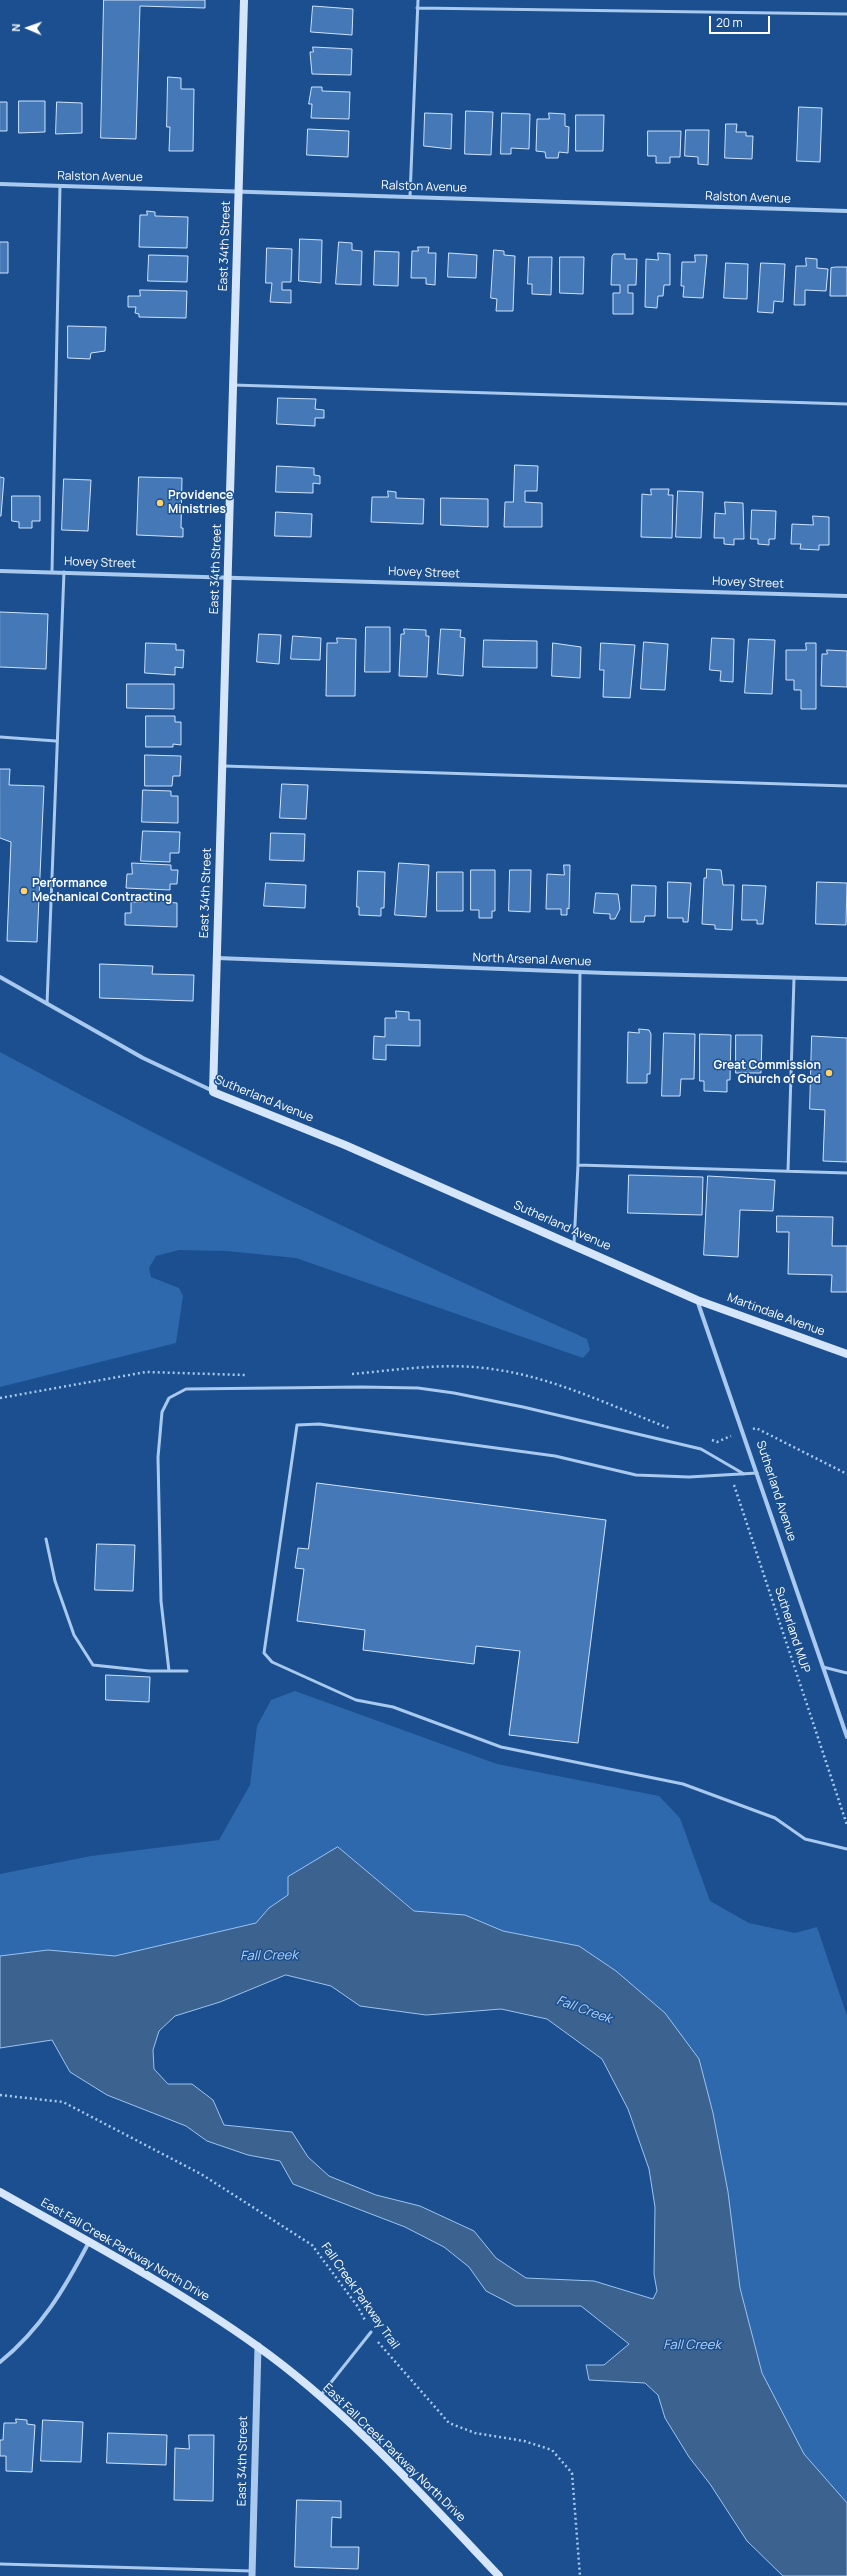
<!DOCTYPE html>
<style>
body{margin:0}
#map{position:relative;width:847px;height:2576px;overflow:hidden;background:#1b4f8f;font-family:Manrope,sans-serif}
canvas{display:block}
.north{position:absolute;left:8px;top:8px;width:40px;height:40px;-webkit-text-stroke:3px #1b4f8f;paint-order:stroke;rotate:272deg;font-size:11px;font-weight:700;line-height:16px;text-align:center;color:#fff}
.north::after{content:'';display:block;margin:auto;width:14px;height:18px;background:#fff;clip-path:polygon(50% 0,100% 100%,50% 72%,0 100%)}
.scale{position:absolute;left:709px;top:16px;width:61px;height:18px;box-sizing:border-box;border:2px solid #fff;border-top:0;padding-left:5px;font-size:12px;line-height:14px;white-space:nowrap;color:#fff;-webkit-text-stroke:3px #1b4f8f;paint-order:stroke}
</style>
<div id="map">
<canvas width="847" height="2576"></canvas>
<div class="north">N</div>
<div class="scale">20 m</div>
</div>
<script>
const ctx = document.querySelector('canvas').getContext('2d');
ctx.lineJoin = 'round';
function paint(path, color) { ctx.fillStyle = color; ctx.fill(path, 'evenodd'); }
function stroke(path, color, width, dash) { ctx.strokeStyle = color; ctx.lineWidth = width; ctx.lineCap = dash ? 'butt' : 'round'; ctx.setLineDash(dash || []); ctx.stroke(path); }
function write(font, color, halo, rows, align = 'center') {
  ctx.font = font + ' Manrope,sans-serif'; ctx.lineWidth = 3; ctx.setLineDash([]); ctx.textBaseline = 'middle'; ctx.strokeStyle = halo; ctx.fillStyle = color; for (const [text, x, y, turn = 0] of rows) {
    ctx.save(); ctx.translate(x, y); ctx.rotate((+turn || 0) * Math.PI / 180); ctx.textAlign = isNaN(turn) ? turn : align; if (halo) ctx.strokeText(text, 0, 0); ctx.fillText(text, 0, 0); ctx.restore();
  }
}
const green = new Path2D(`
 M0 1052C192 1156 389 1250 587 1339L590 1350 583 1358 296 1258 227 1251 179 1250 156 1256 149 1268 151 1277 179 1288 183 1296 176 1343 0 1387Z
 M295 1691 497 1764 659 1796 680 1818 710 1901 749 1923 795 1933 817 1927 847 2016V2503L804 2454 762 2373 740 2288 728 2192 665 2013 616 1971 579 1946 503 1931 465 1915 415 1911 338 1847 288 1895 269 1908 256 1923 115 1956 48 1950 0 1956V1874L91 1856 219 1840 250 1785 257 1726 271 1700Z`);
const water = new Path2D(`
 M338 1847 414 1911 465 1915 503 1931 579 1946 616 1971 665 2013 699 2059 713 2113 728 2192 740 2288 762 2373 804 2454 847 2503V2576H783L747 2541 710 2484 689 2457 665 2418 658 2395 645 2383 589 2380 586 2365H604L629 2344 581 2306H515L486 2291 469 2267 444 2247 405 2227 293 2184 280 2161 248 2155 207 2141 186 2126 107 2095 70 2072 52 2040 0 2048V1956L48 1950 115 1956 256 1923 269 1908 288 1895V1877ZM286 1975 331 1986 360 2006 426 2015 501 2009 547 2019 602 2059 628 2109 649 2169 655 2207 654 2274 657 2291 653 2299 594 2281 526 2278 496 2258 474 2231 420 2206 376 2195 329 2176 308 2157 292 2132 224 2125 213 2100 192 2084H168L154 2069 153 2050 159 2031 175 2016 220 2002Z`);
const building = new Path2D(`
 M104 0H205V8L140 6 136 139 101 138Z
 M313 6 353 9 352 35 311 32Z
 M313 47 352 49 351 75 312 74 310 52H313Z
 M168 77 181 78V89H194L193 151H169L170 127H167Z
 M312 87H322V91L350 92 349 119 311 118 312 104H309Z
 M19 101H45V132L19 133Z
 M0 102H7V131H0Z
 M57 102 82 103V133L56 134Z
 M799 107 822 108 820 162 797 161Z
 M466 111 493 112 491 155 465 154Z
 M425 113 452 114 451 149 424 146Z
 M502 113 530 114 529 149 511 148V154H501Z
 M549 113 565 114V126L569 127 568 153 559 152 558 158H546L545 152 536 151 537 119H549Z
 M576 115H604L603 151H576Z
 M726 124H737L736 132H746V136H753L752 159 725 158Z
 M308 129 349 131 348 157 307 155Z
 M686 130H709L708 165 698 164V157L685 156Z
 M648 131H681L680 157H670V163H656V156H648Z
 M147 211 155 212V216L188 217 187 248 139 247 140 215H147Z
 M300 239 322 240 321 283 299 281Z
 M0 242H8V273H0Z
 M339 242 352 243V250L362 251 361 285 336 284Z
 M418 247H429L428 253H436L435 285 426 284V278H411L412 251H418Z
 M267 248 292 249 291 282H282V290H291V303L270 302 272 283H266Z
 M494 250 504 251V255L515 256 513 311H496L497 299 491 298Z
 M375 251 399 252 398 286 374 285Z
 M449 253 477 255 476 278 448 277Z
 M658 253 670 254V285H664L663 296H658L657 308 645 307 646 259 658 260Z
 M614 254H625V259H637L636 285H628V293H633V314H613V293H620V285H611L612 257Z
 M149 255 188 256 187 282 148 281Z
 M695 255H707L703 298 683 297 684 286H681L682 262H695Z
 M529 257H552L551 295 532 294V284H528Z
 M560 257H584L583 294 560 293Z
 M806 258 817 259V268L828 269 826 291 805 290V305H794L796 266H806Z
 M726 263 748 264 747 299 724 298Z
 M761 263 785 264 783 302 774 301 773 313 758 312Z
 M836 267H847V296H830L831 268Z
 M140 290 187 291 186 318 139 317V314L135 313 136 307H128V296H140Z
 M68 326 106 327 105 351 91 353 90 359 68 358Z
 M278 398 316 399 315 409 324 410V418H315V426L277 424Z
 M515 465 538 466 537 491H525V502L542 503V527H504L505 502H513Z
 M277 466 314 468V475L320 476V484L313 483V493L276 492Z
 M0 477 4 478 1 516H0Z
 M139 477 182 478 181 528H183V537L137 535Z
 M64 479 91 480 88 531 62 530Z
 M651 489H669L668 495H673L672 538 641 537 642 494 651 495Z
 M388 491 396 492V498L424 499 423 524 371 522 372 497H388Z
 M678 491 703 492 701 538 676 537Z
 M12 496H40V521H32V528H19V522L12 521Z
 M441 498 488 499V527L441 525Z
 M725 502 743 503 744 539H734V545L724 544V538H714L715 513 725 514Z
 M752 510 776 511 775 539H769V545L758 544V539H751Z
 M276 512 312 514 311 537 275 536Z
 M813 516 829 517V545H819V550L800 549 801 544H791L792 524 813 525Z
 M0 612 48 614 46 669 0 667Z
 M366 627H390V672H365Z
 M404 629 426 630V636H429L427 677 399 676 401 634H404Z
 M441 629 461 630 460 637 465 638 463 676 438 674Z
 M259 634 281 635 279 664 257 662Z
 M293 636 321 638 320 660 291 659Z
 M337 638 356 639 355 696H326L327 643H337Z
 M712 638 734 639 733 682 720 681 721 671 710 670Z
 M749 639 775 640 772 694 745 693Z
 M484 640 537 641V668L483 667Z
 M644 642 668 644 665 690 641 689Z
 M146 643 176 644V650H184L183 668 175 667V675L145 673Z
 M553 643 581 647 580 678 552 676Z
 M601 643 635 645 630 698 603 697 604 670H600Z
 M806 643H816V709H801V690H794V680H786V650H806Z
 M827 650 847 651V687L821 686 822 654H827Z
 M127 684H174V709L127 708Z
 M146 716H175V722H181V745L173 744V747H146Z
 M145 755 181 756 180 776H173L172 786H145Z
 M0 769H10L9 785 44 786 37 942 7 941 11 842 0 838Z
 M282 784 308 785 306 819 280 818Z
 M143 790 171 791V796H178V823L142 822Z
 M143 831 180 832 179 853H170V862L141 861Z
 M271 833 305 834 304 861 270 860Z
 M132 863 171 865V870H178L177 884H170V890L126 888 127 874H132Z
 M399 863 429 865 426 917 395 915Z
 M564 865H570L569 909 567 908V915H561V909H546L547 874 564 875Z
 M707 869 721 870 723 885H734L732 930 715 929V925L702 924 704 878H706Z
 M471 870H495V911H492V918H479V910H471Z
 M510 870H531L530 912 509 911Z
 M358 871 385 872 384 908H381V916L359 915V907H357Z
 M437 872H463V911H437Z
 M668 882 691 883 688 922H683V918H668Z
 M817 882 847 883 846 925 816 924Z
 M266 883 306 885 305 908 264 906Z
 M632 885 656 886 655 916H645L644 922H631Z
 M743 885 766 886 763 924H757V920H742Z
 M596 893 618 894 620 909 615 919H610V914L594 913Z
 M142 900 177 903V927L125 925V913H131V902H142Z
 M100 964 153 966 152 974 194 975 193 1001 100 998Z
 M396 1011 409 1012V1020H420V1046L386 1045V1060L373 1059 374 1036 385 1037V1018H396Z
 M639 1029 649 1030 651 1034 650 1074H647V1083H627L628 1032 639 1033Z
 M664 1033 695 1034 694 1079H681L680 1096H662Z
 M700 1034 731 1035 730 1080H727V1092L704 1091V1081H700Z
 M736 1035H762L761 1073H736Z
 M812 1036 847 1038V1162L823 1161 825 1110 810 1109Z
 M629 1175 703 1177 702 1215 628 1213Z
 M708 1176 775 1180 773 1211 740 1210 738 1257 704 1255Z
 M777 1216 833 1217 832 1246H847V1292H831L832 1275 788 1274 789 1232H777Z
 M317 1483 606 1520 578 1743 509 1735 520 1651 476 1646 474 1664 363 1650 365 1630 297 1621 304 1569 295 1568 298 1548 308 1549Z
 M97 1544 135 1545 133 1591 95 1590Z
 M106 1675 150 1677 149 1702 106 1700Z
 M16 2419 27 2420V2424L35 2425 32 2472 6 2471V2456H0V2440H3L4 2423H16Z
 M43 2420 83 2422 81 2462 41 2461Z
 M108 2433 167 2435 166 2465 107 2463Z
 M189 2435H214L213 2501 174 2500 175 2448 189 2449Z
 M297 2500 341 2501V2518L332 2517 331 2547H359L358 2569 295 2567Z`);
const path = new Path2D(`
 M352 1374C398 1370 446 1362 492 1369 553 1377 611 1406 669 1428
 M0 1398 146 1372 245 1375
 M753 1429 756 1428 847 1474
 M712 1440 717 1442 731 1436
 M734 1485 847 1825
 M0 2095 63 2102 201 2174 312 2245 358 2307 366 2322
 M378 2342 449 2423 475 2433 524 2441 552 2450 572 2473 580 2576`);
const service = new Path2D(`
 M417 8 847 14
 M410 196 418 0
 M233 385 847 404
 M52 572 60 186
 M0 737 56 741
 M224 766 847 786
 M47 1004 64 572
 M578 1165 847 1173
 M788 1171 794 978
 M574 1244 578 1165 580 972
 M757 1473 689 1477 636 1475 555 1456 319 1424 297 1425 264 1653 272 1662 356 1700 393 1707 501 1747 683 1784 775 1818 805 1839 847 1849
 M46 1539 55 1581 74 1635 93 1665 149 1671H187
 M823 1667 847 1673
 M169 1671 161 1601 158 1457 162 1412 169 1398 186 1389 361 1387 418 1388 454 1393 523 1407 701 1449 744 1474
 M321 2395 371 2332
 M0 2564 252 2571`);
const minor = new Path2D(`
 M0 184 847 211
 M0 571 847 596
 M217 958 606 973 847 979
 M0 977 143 1058 213 1091
 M697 1300 847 1737
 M0 2362C41 2329 65 2288 89 2242`);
const tertiary = new Path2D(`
 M252 2576 258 2346`);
const secondary = new Path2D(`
 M244 0 213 1092 345 1145 697 1300 847 1354
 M0 2192C87 2241 176 2288 257 2346 347 2410 423 2496 499 2576`);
const markers = [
 [160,503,4,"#ffd166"],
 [24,891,4,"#ffd166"],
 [829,1073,4,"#ffd166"]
];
const streetNames = [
 ["Ralston Avenue",100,177,1],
 ["Ralston Avenue",424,187,2],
 ["Ralston Avenue",748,198,2],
 ["East 34th Street",225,246,-88],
 ["Hovey Street",100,563,2],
 ["East 34th Street",216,569,-88],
 ["Hovey Street",424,573,2],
 ["Hovey Street",748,583,2],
 ["East 34th Street",206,893,-88],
 ["North Arsenal Avenue",532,960,2],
 ["Sutherland Avenue",264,1099,22],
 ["Sutherland Avenue",562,1226,24],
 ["Martindale Avenue",776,1315,20],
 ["Sutherland Avenue",776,1491,72],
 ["Sutherland MUP",792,1630,72],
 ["East Fall Creek Parkway North Drive",125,2250,30],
 ["Fall Creek Parkway Trail",360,2296,55],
 ["East Fall Creek Parkway North Drive",394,2453,44],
 ["East 34th Street",243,2461,-89]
];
const poiNames = [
 ["Providence",168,496],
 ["Ministries",168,510],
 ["Performance",32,884],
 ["Mechanical Contracting",32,898],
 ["Great Commission",821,1066,"right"],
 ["Church of God",821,1080,"right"]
];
const waterNames = [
 ["Fall Creek",269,1956,-1],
 ["Fall Creek",584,2010,20],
 ["Fall Creek",692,2345]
];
paint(green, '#2e69ad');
paint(water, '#3c6290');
stroke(water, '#9cc4f0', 1);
paint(building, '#4478b7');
stroke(building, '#cfe3fa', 1);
stroke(path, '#a9c9ee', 2.5, [2, 3]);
stroke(service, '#a9c9ee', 3);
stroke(minor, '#a9c9ee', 4);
stroke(tertiary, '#a9c9ee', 7);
stroke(secondary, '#d6e6fa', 8);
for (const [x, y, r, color] of markers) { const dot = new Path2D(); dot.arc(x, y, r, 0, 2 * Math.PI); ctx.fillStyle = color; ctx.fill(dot); stroke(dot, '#1b4f8f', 1.5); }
write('12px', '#fff', '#1b4f8f', streetNames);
write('bold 12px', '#fff', '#1b4f8f', poiNames, 'left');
write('italic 13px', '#b5d3f5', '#1b4f8f', waterNames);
</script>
